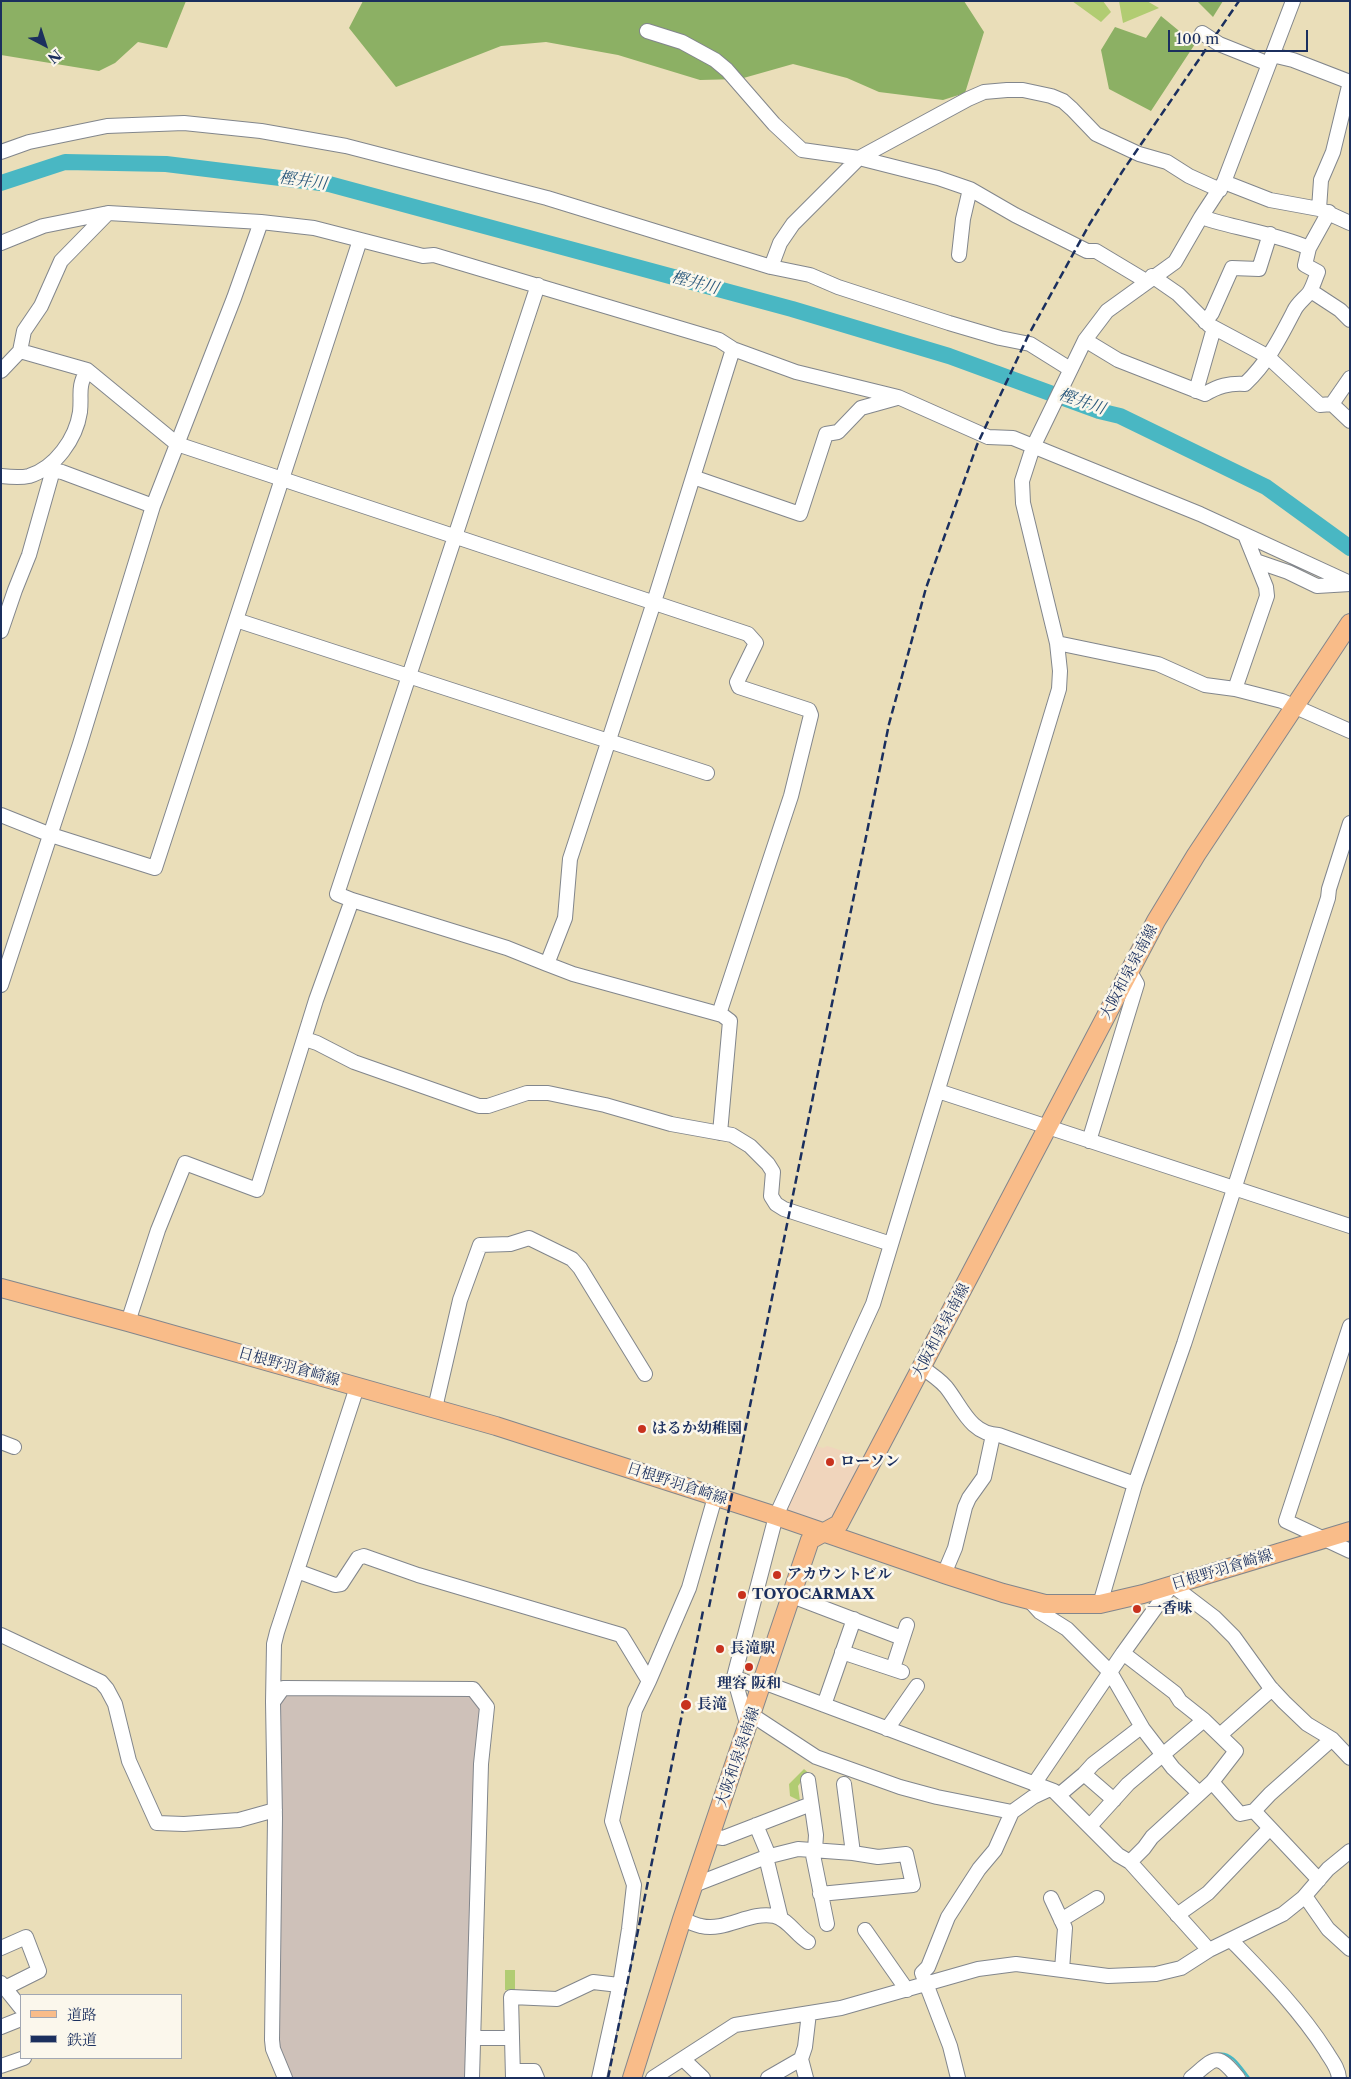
<!DOCTYPE html>
<meta charset="utf-8">
<style>
body{margin:0}
#map{position:relative;width:1351px;height:2079px;overflow:hidden;background:#eadeb9;font-family:"Libre Caslon Text","Noto Serif JP",serif}
canvas{display:block}
.frame{position:absolute;inset:0;border:2px solid #1b2f5e;pointer-events:none}
.legend{position:absolute;left:20px;top:1994px;width:162px;height:65px;box-sizing:border-box;background:#fbf7ec;border:1px solid #a1a7b3;margin:0;padding:6px 9px;list-style:none;font-size:15px;color:#1b2f5e}
.legend li{display:flex;align-items:center;gap:10px;height:25px}
.legend b{width:25px;border:1px solid #a1a7b3}
.north{position:absolute;left:20px;top:20px;width:50px;height:50px;-webkit-text-stroke:4px #fbf7ec;paint-order:stroke;rotate:140deg;font-size:14px;font-weight:700;line-height:20px;text-align:center;color:#1b2f5e}
.north::after{content:'';display:block;margin:auto;width:18px;height:22px;background:#1b2f5e;clip-path:polygon(50% 0,100% 100%,50% 72%,0 100%)}
.scale{position:absolute;left:1168px;top:30px;width:140px;height:22px;box-sizing:border-box;border:2px solid #1b2f5e;border-top:0;padding-left:6px;font-size:15px;line-height:18px;white-space:nowrap;color:#1b2f5e;-webkit-text-stroke:4px #fbf7ec;paint-order:stroke}
</style>
<div id="map">
<canvas width="1351" height="2079"></canvas>
<div class="frame"></div>
<ul class="legend">
<li><b style="height:6px;background:#f9bc89"></b>道路</li>
<li><b style="height:6px;background:#1b2f5e"></b>鉄道</li>
</ul>
<div class="north">N</div>
<div class="scale">100 m</div>
</div>
<script>
const ctx = document.querySelector('canvas').getContext('2d');
ctx.lineJoin = 'round';
function paint(path, color) { ctx.fillStyle = color; ctx.fill(path, 'evenodd'); }
function stroke(path, color, width, dash) { ctx.strokeStyle = color; ctx.lineWidth = width; ctx.lineCap = dash ? 'butt' : 'round'; ctx.setLineDash(dash || []); ctx.stroke(path); }
function write(font, color, halo, rows, align = 'center') {
  ctx.font = font + ' "Libre Caslon Text","Noto Serif JP",serif'; ctx.lineWidth = 5; ctx.setLineDash([]); ctx.textBaseline = 'middle'; ctx.strokeStyle = halo; ctx.fillStyle = color; for (const [text, x, y, turn = 0] of rows) {
    ctx.save(); ctx.translate(x, y); ctx.rotate((+turn || 0) * Math.PI / 180); ctx.textAlign = isNaN(turn) ? turn : align; if (halo) ctx.strokeText(text, 0, 0); ctx.fillText(text, 0, 0); ctx.restore();
  }
}
const built = new Path2D(`
 M813 1445 823 1448 827 1446 865 1458 834 1517 816 1523 783 1509Z`);
const industrial = new Path2D(`
 M286 1692 471 1694 482 1708 466 2078H290L280 2049 278 1704Z`);
const green = new Path2D(`
 M1072 1H1103L1111 12 1101 22Z
 M1119 1H1147L1159 8 1123 23Z
 M804 1769 812 1776H805L798 1786 800 1801 790 1796 789 1784Z
 M505 1970H515V1991L505 1990Z`);
const forest = new Path2D(`
 M1 1H186L167 48 138 42 115 63 99 71 1 55Z
 M363 1H964L984 32 965 93 943 100 879 92 847 78 793 64 740 79 700 80 618 55 546 42 501 46 396 87 349 28Z
 M1197 1H1223L1213 17Z
 M1161 16 1195 44 1151 111 1109 89 1101 50 1115 27 1146 38Z`);
const stream = new Path2D(`
 M1218 2054C1232 2051 1241 2068 1249 2078`);
const river = new Path2D(`
 M1 183 65 162 166 164 329 184 792 309 949 356 1099 411 1120 416 1266 487 1350 548`);
const minor = new Path2D(`
 M647 31 682 42 715 60 727 70 774 124 802 150 859 158 938 178 970 189 1015 215 1087 251H1096L1146 281
 M1202 33 1219 44 1269 64
 M1272 55 1293 60 1350 82 1333 152 1321 180 1319 209
 M1 152 29 142 107 126 184 123 261 131 346 146 547 198 771 267 810 275 838 287 949 323 1000 338 1030 344 1070 369
 M1224 182 1270 200 1319 209 1350 223
 M1201 217C1237 229 1274 233 1309 248
 M1 243 43 226 108 213 261 222 314 228 423 256 434 255 719 340 733 349 796 372 898 397 988 437 1013 438 1200 514 1350 583
 M959 255 963 219 970 189
 M771 267 780 243 793 224 859 158 968 99 984 92 1007 90H1023L1051 96 1063 101 1072 109 1096 134 1139 154 1167 162 1189 176 1220 190
 M1152 276 1178 294 1209 325 1267 356 1320 405 1332 404 1350 421
 M1311 291 1340 310 1350 320
 M1205 322 1212 313 1232 268 1259 269 1270 234
 M1085 340 1118 360 1205 394C1218 386 1229 383 1245 384 1268 362 1280 338 1294 311 1297 304 1304 299 1309 293 1313 287 1315 279 1318 272L1305 265 1309 248 1329 212
 M20 351 87 370 177 444 748 634 756 643 737 682 739 687 809 710 811 715 791 796 719 1014
 M1 371 20 351 24 331 41 306 61 261 108 213
 M1196 391 1214 328
 M1332 404 1350 378
 M46 469 62 472 153 506
 M1 476C10 477 20 478 29 476 55 468 76 439 80 412 82 393 77 389 87 370
 M693 477 800 514 826 434 838 432 861 408 897 398
 M1256 561 1288 572 1317 586 1350 584
 M236 620 707 773
 M1 631 15 590 29 555 53 470
 M1057 643 1158 664 1205 685 1235 689 1282 701 1350 731
 M1235 689 1267 596 1266 587 1245 535
 M1 815 51 835 155 868 360 240
 M352 900 337 894 538 285
 M547 964 573 974 722 1015 730 1021 720 1133
 M1 985 80 744 153 506 234 298 261 222
 M305 1039 317 1043 354 1062 479 1106H488L527 1093H548L605 1105 671 1124 732 1135 750 1146 768 1164 773 1172 771 1196 776 1204 784 1209 891 1244
 M938 1091 1350 1226
 M1089 1141 1137 984 1129 970
 M128 1322 158 1230 185 1163 257 1190 316 1000 352 900 507 948 547 964 565 918 570 859 654 602 733 349
 M1350 1326 1286 1521 1350 1551
 M921 1367C930 1373 939 1379 946 1387 962 1407 970 1434 999 1435L1135 1484
 M435 1408 460 1300 480 1245 510 1244 529 1238 572 1259 580 1268 645 1374
 M1 1442 14 1447
 M297 1571 335 1585 341 1584 358 1558 364 1556 418 1575 621 1635 649 1681
 M944 1574 955 1548 965 1507 969 1498 984 1477 993 1435
 M792 1596 902 1638
 M1030 1601 1040 1612 1067 1629 1110 1672 1143 1729 1173 1768 1199 1793
 M1100 1604 1135 1484 1184 1344 1328 898 1329 889 1350 823
 M1 1635 101 1682 107 1689 115 1704 129 1761 157 1823 184 1824 239 1820 275 1810
 M842 1652 902 1672
 M1123 1653 1175 1693 1180 1701 1204 1720 1236 1751 1212 1782 1152 1837 1144 1848 1130 1862
 M893 1668 907 1625
 M734 1677 748 1727
 M763 1682 1054 1791 1118 1855 1130 1862 1209 1950
 M761 1688 734 1677 776 1516 873 1304 1059 689 1060 671 1057 643 1023 503 1022 481 1033 447 1085 340 1107 311 1175 262 1201 217 1224 182 1293 1
 M273 1702 274 1644 277 1632 357 1387
 M824 1705 854 1619
 M752 1715 816 1757 900 1787 937 1797 1012 1812 1033 1797 1048 1790
 M887 1729 917 1686
 M1220 1735 1272 1689
 M1084 1774 1114 1800
 M808 1780 816 1835 815 1850
 M1212 1782 1240 1814 1254 1811 1319 1880
 M844 1784 853 1853
 M1034 1784 1123 1653 1172 1585 1214 1617 1234 1637 1270 1687 1284 1702 1307 1724 1332 1739 1350 1758
 M1059 1795 1084 1774 1093 1764 1141 1727
 M1254 1811 1270 1794 1332 1739
 M756 1825 769 1856
 M1090 1826 1128 1784 1204 1720
 M711 1836 723 1838 811 1804
 M812 1850 827 1924
 M766 1857 781 1919
 M694 1885 766 1857 798 1849 853 1853 878 1857 906 1854 913 1885 820 1894
 M1305 1896 1328 1929 1350 1949
 M1051 1898 1065 1928 1062 1970
 M1177 1915 1208 1893 1270 1828
 M682 1919C688 1921 695 1925 701 1926 725 1932 750 1911 774 1916 788 1919 796 1935 808 1942
 M1061 1920 1097 1898
 M865 1930 907 1990
 M1231 1940C1265 1975 1299 2009 1326 2051 1331 2060 1338 2067 1339 2078
 M1 1948 26 1937 39 1971 5 1988
 M1 1983 21 2008
 M1 2027 21 2019
 M473 2038H512
 M683 2059 703 2078
 M1 2066 24 2058
 M513 2071H534L537 2078
 M285 2078 273 2049 272 2040 275 1818 273 1702 283 1688 473 1689 487 1707 481 1764 472 2078
 M513 2078 511 1997 557 1999 593 1982 619 1985
 M599 2078 621 1979 629 1929 634 1885 612 1821 635 1710 649 1681 689 1588 715 1497
 M653 2078 735 2025 841 2008 978 1969 1016 1964 1108 1976 1156 1974 1181 1968 1209 1950 1283 1914 1303 1898 1328 1869 1350 1851
 M768 2078 801 2059
 M806 2078 801 2059 805 2047 809 2013
 M958 2078 950 2046 922 1973 928 1967 948 1917 979 1869 995 1850 1012 1812
 M1191 2078C1215 2058 1216 2051 1238 2078`);
const major = new Path2D(`
 M1 1288 128 1322 496 1426 776 1516 947 1575 1003 1593 1045 1604H1100L1143 1594 1350 1531
 M632 2078 682 1919 810 1540 839 1524 1156 921 1196 855 1350 623`);
const rail = new Path2D(`
 M709 1607 889 724 926 588 977 445 1028 336 1089 225 1122 172 1239 1
 M608 2078 703 1611`);
const markers = [
 [642,1429,5,"#c8321e"],
 [830,1462,5,"#c8321e"],
 [777,1575,5,"#c8321e"],
 [742,1595,5,"#c8321e"],
 [1137,1609,5,"#c8321e"],
 [720,1649,5,"#c8321e"],
 [749,1667,5,"#c8321e"],
 [686,1705,6,"#c8321e"]
];
const streetNames = [
 ["大阪和泉泉南線",1129,972,-62],
 ["大阪和泉泉南線",941,1331,-62],
 ["日根野羽倉崎線",289,1367,16],
 ["日根野羽倉崎線",677,1484,18],
 ["日根野羽倉崎線",1222,1570,-17],
 ["大阪和泉泉南線",738,1757,-71]
];
const poiNames = [
 ["はるか幼稚園",652,1429],
 ["ローソン",840,1462],
 ["アカウントビル",787,1575],
 ["TOYOCARMAX",752,1595],
 ["一香味",1147,1609],
 ["長滝駅",730,1649],
 ["理容 阪和",749,1684,"center"],
 ["長滝",697,1705]
];
const waterNames = [
 ["樫井川",303,181,8],
 ["樫井川",695,283,15],
 ["樫井川",1082,402,19]
];
paint(built, '#f0d5bc');
paint(industrial, '#cec1b9');
paint(green, '#b1cc72');
paint(forest, '#8cb064');
stroke(stream, '#49b7c3', 2.5);
stroke(river, '#49b7c3', 16);
stroke(minor, '#82868c', 16);
stroke(major, '#82868c', 20);
stroke(minor, '#fff', 14);
stroke(major, '#f9bc89', 18);
stroke(rail, '#1b2f5e', 2.5, [8, 4]);
for (const [x, y, r, color] of markers) { const dot = new Path2D(); dot.arc(x, y, r, 0, 2 * Math.PI); ctx.fillStyle = color; ctx.fill(dot); stroke(dot, '#fbf7ec', 2); }
write('15px', '#1b2f5e', '#fbf7ec', streetNames);
write('bold 15px', '#1b2f5e', '#fbf7ec', poiNames, 'left');
write('italic 16px', '#29587c', '#fbf7ec', waterNames);
</script>
